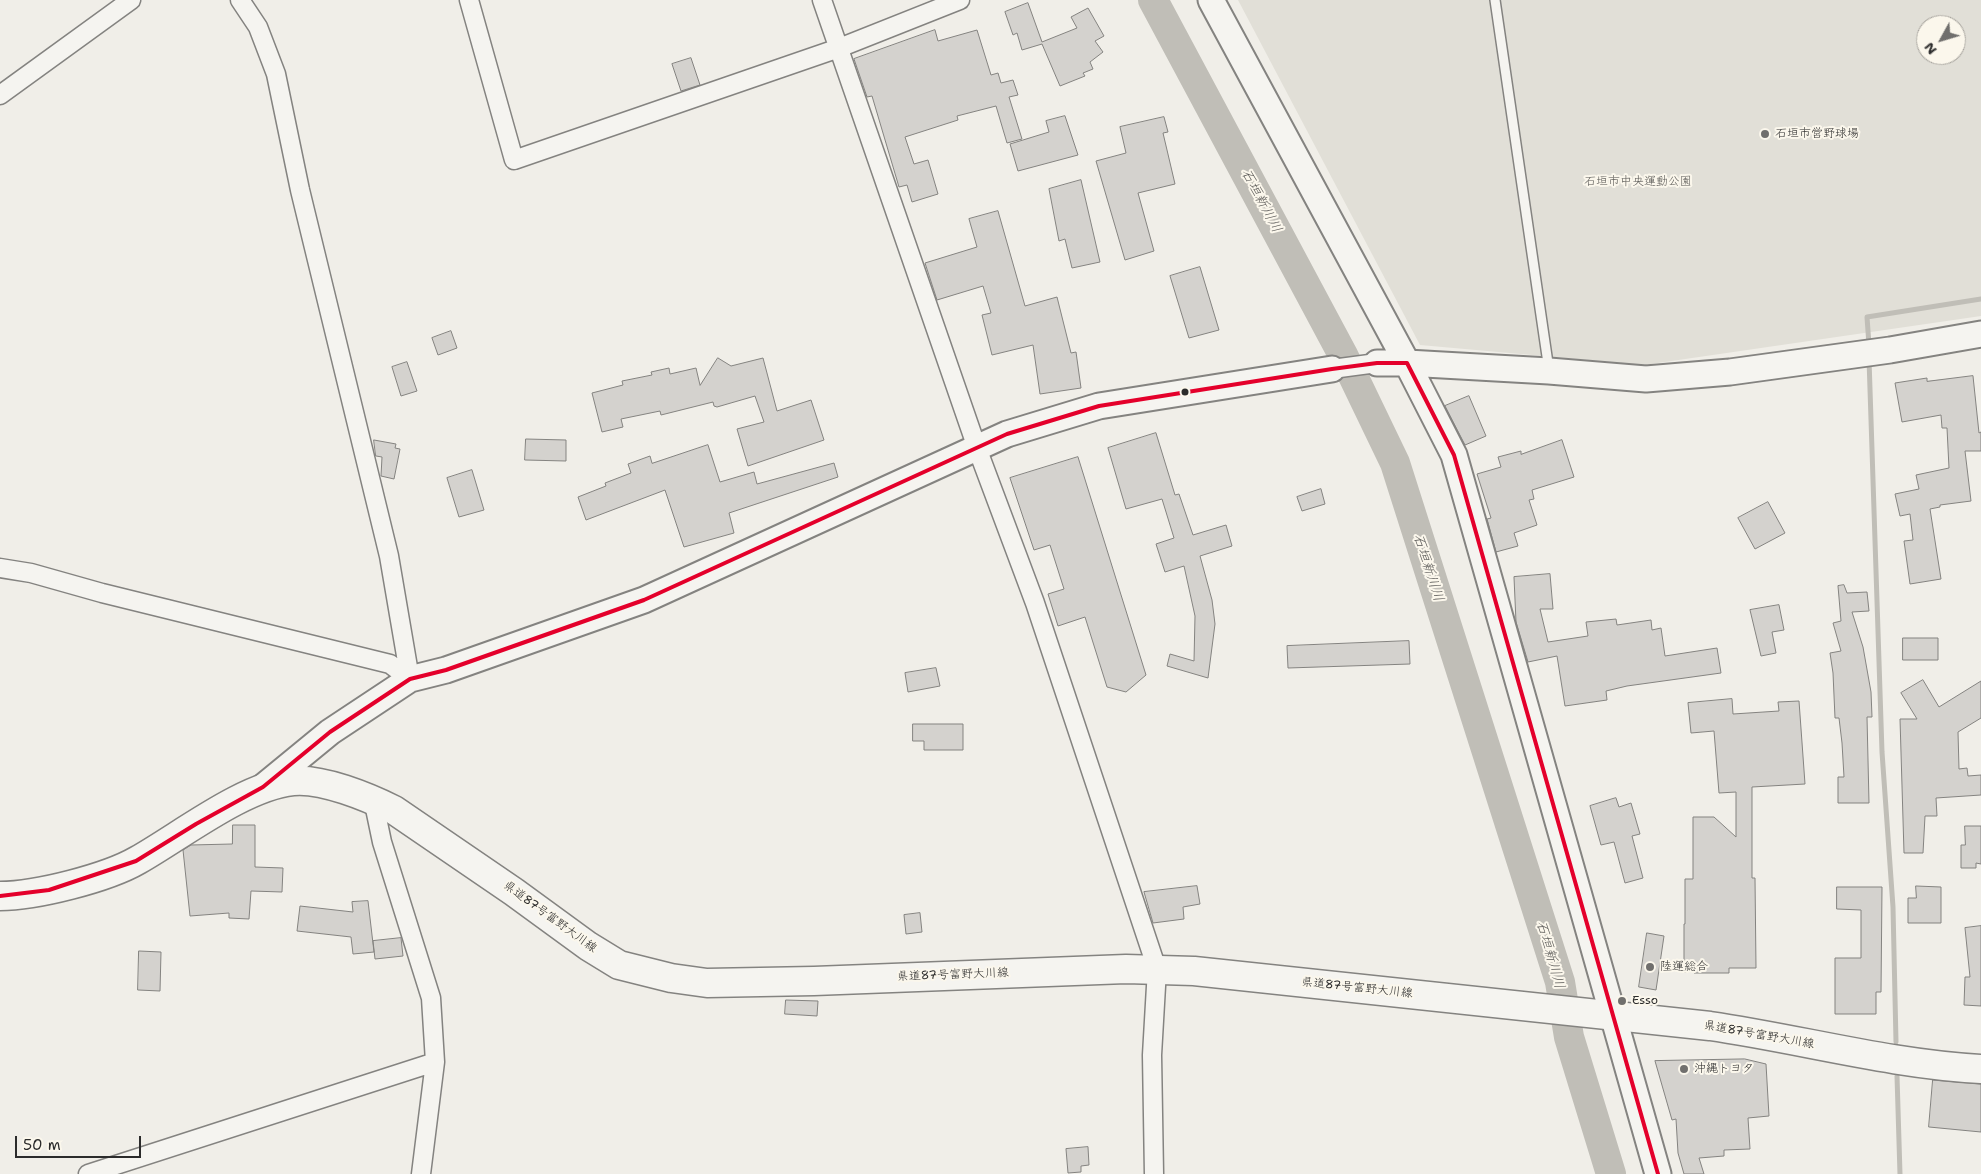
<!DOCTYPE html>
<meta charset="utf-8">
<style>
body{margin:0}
#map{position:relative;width:1981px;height:1174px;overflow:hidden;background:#f0eee8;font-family:"Shantell Sans",sans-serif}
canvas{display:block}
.north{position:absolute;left:1916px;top:15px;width:50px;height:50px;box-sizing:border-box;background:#fbf7ec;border:1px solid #a8a59f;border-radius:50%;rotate:231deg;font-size:14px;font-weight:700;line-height:20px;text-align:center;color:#2b2b2b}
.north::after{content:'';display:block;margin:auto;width:18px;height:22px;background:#706f6d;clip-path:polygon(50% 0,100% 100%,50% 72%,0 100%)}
.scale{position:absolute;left:15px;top:1136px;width:126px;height:22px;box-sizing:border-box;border:2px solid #2b2b2b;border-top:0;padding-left:6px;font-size:15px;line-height:18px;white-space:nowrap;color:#2b2b2b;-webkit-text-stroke:4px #fbf7ec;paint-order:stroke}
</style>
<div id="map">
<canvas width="1981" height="1174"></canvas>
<div class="north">N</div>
<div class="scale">50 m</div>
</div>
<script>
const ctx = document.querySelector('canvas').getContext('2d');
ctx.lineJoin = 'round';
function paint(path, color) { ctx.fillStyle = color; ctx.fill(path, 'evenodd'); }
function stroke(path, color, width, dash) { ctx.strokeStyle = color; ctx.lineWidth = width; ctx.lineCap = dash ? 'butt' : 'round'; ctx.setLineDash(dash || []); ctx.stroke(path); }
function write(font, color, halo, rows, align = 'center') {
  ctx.font = font + ' "Shantell Sans","Klee One",sans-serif'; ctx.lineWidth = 4; ctx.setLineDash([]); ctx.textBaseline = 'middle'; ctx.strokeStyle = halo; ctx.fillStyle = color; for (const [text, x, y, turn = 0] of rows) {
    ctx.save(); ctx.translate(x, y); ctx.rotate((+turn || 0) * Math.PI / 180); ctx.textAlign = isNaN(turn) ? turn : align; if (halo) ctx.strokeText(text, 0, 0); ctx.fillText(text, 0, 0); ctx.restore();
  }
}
const green = new Path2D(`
 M1238 0H1981V316L1644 365 1420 345ZM1926 25H1956V55H1926Z`);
const stream = new Path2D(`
 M1869 345 1867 317 1981 299
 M1869 359 1882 752 1893 907 1896 1042
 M1897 1076 1900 1174`);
const river = new Path2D(`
 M1153 0 1343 355 1395 463 1560 982 1569 1037 1611 1174`);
const building = new Path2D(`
 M1028 3 1042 42 1077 28 1071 17 1088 8 1104 36 1095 41 1103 52 1090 62 1093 69 1083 73 1085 76 1060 86 1042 44 1022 50 1017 33 1013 35 1005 12Z
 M935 30 938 41 977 30 991 75 998 73 1001 83 1013 80 1018 95 1009 97 1022 139 1007 143 996 106 957 116 958 120 905 137 914 164 928 160 938 194 912 202 907 185 899 187 872 96 867 97 854 59Z
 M691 58 700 85 681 91 672 64Z
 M1065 116 1078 155 1018 171 1010 144 1049 132 1046 121Z
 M1164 117 1168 132 1163 133 1175 184 1138 193 1154 251 1125 260 1096 161 1126 153 1120 127Z
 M1081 180 1100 262 1072 268 1065 239 1059 241 1049 189Z
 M998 211 1025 306 1057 297 1071 353 1076 352 1081 388 1040 394 1033 345 992 355 982 315 991 313 983 286 937 300 925 263 977 247 969 219Z
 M1200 267 1219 330 1189 338 1170 276Z
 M451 331 457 348 438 355 432 338Z
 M718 358 731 366 763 358 777 411 811 400 824 440 748 466 737 429 764 422 755 396 717 407 714 406 713 402 661 415 660 411 621 419 623 427 602 432 592 393 623 385 622 381 652 375 651 372 669 368 670 374 696 368 700 385Z
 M407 362 417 391 401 396 392 367Z
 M1973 376 1979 433 1981 432V451H1965L1971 501 1940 505V507L1930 509 1941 579 1910 584 1904 541 1913 540 1910 514 1900 516 1895 494 1919 489 1916 475 1949 468 1947 428H1942L1941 415 1902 422 1895 383 1927 378V381Z
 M1469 396 1486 436 1465 445 1445 406Z
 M1156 433 1175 495 1179 494 1193 535 1226 525 1232 546 1200 556 1212 600 1215 624 1208 678 1167 666 1170 654 1194 661 1195 616 1184 566 1165 572 1156 544 1174 538 1162 499 1126 509 1108 448Z
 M526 439 566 440V461L525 460Z
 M374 440 396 444 395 448 400 449 394 479 381 476 382 457 376 456Z
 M1562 440 1574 477 1532 490 1534 499 1529 500 1537 525 1514 533 1518 546 1496 552 1487 519 1491 518 1477 474 1501 467 1498 457 1521 451V454Z
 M708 445 720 482 754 472 757 484 834 463 838 477 729 513 734 533 684 547 665 490 586 520 578 497 606 486 605 483 631 473 628 464 650 456 652 463Z
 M1078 457 1146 675 1126 692 1107 687 1085 617 1058 626 1048 594 1064 589 1050 545 1034 550 1010 478Z
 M472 470 484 510 459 517 447 478Z
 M1321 489 1325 504 1302 511 1297 497Z
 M1768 502 1785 533 1755 549 1738 518Z
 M1550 574 1553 609H1540L1548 642 1588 636 1586 622 1616 619 1617 625 1651 620 1652 630 1661 628 1665 656 1717 648 1721 673 1627 686 1606 691 1607 700 1565 706 1557 656 1528 662 1516 622 1514 577Z
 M1844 585 1847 593 1867 592 1869 611 1852 612 1863 647 1871 692 1872 717H1867L1869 803H1838V777H1844L1842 743 1839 718H1835L1833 673 1830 653 1841 651 1833 623 1841 621 1838 586Z
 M1779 605 1784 630 1772 632 1776 653 1761 656 1750 610Z
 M1903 638H1938V660H1903Z
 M1409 641 1410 664 1288 668 1287 646Z
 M936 668 940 686 908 692 905 673Z
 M1923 680 1939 707 1981 681V718L1958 732 1959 769 1967 768 1968 776 1981 775V795L1936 798 1937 816H1925L1923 853H1904L1900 719H1917L1901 693Z
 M1732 699 1733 714 1779 711 1778 702 1799 701 1805 784 1752 787V878H1755L1756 968H1729V973H1694V971L1684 972V924H1685V879H1693V817H1714L1736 837V792L1719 793 1714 731 1691 733 1688 703Z
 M913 724H963V750H924V741H913Z
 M1616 798 1619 807 1631 803 1640 834 1632 836 1643 878 1625 883 1614 842 1601 845 1590 806Z
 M233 825H255V867L283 868 282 892 251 891 249 919 229 918V913L190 916 183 850 191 845 232 844Z
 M1965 826H1981V864L1976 863V868H1961V845H1965Z
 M1197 886 1200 904 1183 907 1184 919 1153 923 1144 892Z
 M1916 886 1941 887V923H1908V898H1916Z
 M1837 887H1882L1881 992H1876V1014H1835V958H1861V910L1837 909Z
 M368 901 374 952 353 954 351 937 297 931 300 906 353 912 352 902Z
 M920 913 922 932 906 934 904 915Z
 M1981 926V1006L1964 1005 1965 977H1970L1965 928Z
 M1647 933 1664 936 1656 990 1639 987Z
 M401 938 403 956 375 959 373 941Z
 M139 951 161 952 160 991 138 990Z
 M786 1000 818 1001 817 1016 785 1014Z
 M1745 1059 1766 1064 1769 1116 1748 1118 1750 1149 1724 1150V1156L1699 1158 1704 1174H1684L1678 1153 1676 1119 1672 1120 1655 1061Z
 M1933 1080 1981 1084V1132L1929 1127Z
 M1088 1147 1089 1165 1081 1166V1172L1068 1173 1066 1149Z`);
const lane = new Path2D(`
 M1495 0 1549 370`);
const street = new Path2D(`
 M240 0 258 27 276 74 300 190 389 556 410 679
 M469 0 514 160 839 48 960 0
 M822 0 977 448 1035 603 1157 969 1152 1055 1154 1174
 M0 95 131 0
 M1332 369 1377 363
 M0 568 31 573 102 593 390 664 410 679
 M373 799 382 842 431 998 435 1062 421 1174
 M88 1174 435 1062`);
const secondary = new Path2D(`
 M1211 0 1407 363 1454 455 1658 1174
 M1377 363H1407L1549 371 1646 379 1730 372 1890 350 1981 334
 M263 787 330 732 410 679 446 670 644 600 1007 434 1099 406 1332 369`);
const primary = new Path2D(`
 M0 896C36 896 107 878 138 860 182 835 244 786 293 781 322 778 368 797 394 810L514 892 588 946 619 965 671 978 707 983 814 981 1126 969 1194 971 1710 1026C1800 1039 1889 1064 1981 1069`);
const bus1 = new Path2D(`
 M0 896 49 890 136 861 196 824 263 787 330 732 410 679 446 670 644 600 1007 434 1099 406 1332 369 1377 363H1407L1454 455 1658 1174`);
const markers = [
 [1765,134,5,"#706f6d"],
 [1185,392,4.5,"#2b2b2b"],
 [1650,967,5,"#706f6d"],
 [1622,1001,5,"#706f6d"],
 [1684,1069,5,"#706f6d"]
];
const poiNames = [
 ["石垣市営野球場",1775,134],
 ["陸運総合",1660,967],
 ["Esso",1632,1001],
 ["沖縄トヨタ",1694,1069]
];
const parkNames = [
 ["石垣市中央運動公園",1638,182]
];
const streetNames = [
 ["県道87号富野大川線",550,917,36],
 ["県道87号富野大川線",953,975,-2],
 ["県道87号富野大川線",1357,988,6],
 ["県道87号富野大川線",1759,1035,10]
];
const waterNames = [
 ["石垣新川川",1261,201,62],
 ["石垣新川川",1428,568,72],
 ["石垣新川川",1550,955,74]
];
paint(green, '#e1dfd7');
stroke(stream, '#c0beb7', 5);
stroke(river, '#c0beb7', 30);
paint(building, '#d4d2ce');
stroke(building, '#848380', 1);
stroke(lane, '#848380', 12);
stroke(street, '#848380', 21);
stroke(secondary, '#848380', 29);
stroke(primary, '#848380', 31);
stroke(lane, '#f5f4f0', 9);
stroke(street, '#f5f4f0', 18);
stroke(secondary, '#f5f4f0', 25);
stroke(primary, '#f5f4f0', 28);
stroke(bus1, '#e4002b', 4);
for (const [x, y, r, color] of markers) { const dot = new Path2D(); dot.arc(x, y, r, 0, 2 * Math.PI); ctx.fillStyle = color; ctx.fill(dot); stroke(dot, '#fbf7ec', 2); }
write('12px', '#2b2b2b', '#fbf7ec', poiNames, 'left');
write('12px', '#565552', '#fbf7ec', parkNames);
write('12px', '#2b2b2b', '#fbf7ec', streetNames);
write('italic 14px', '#585755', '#fbf7ec', waterNames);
</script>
